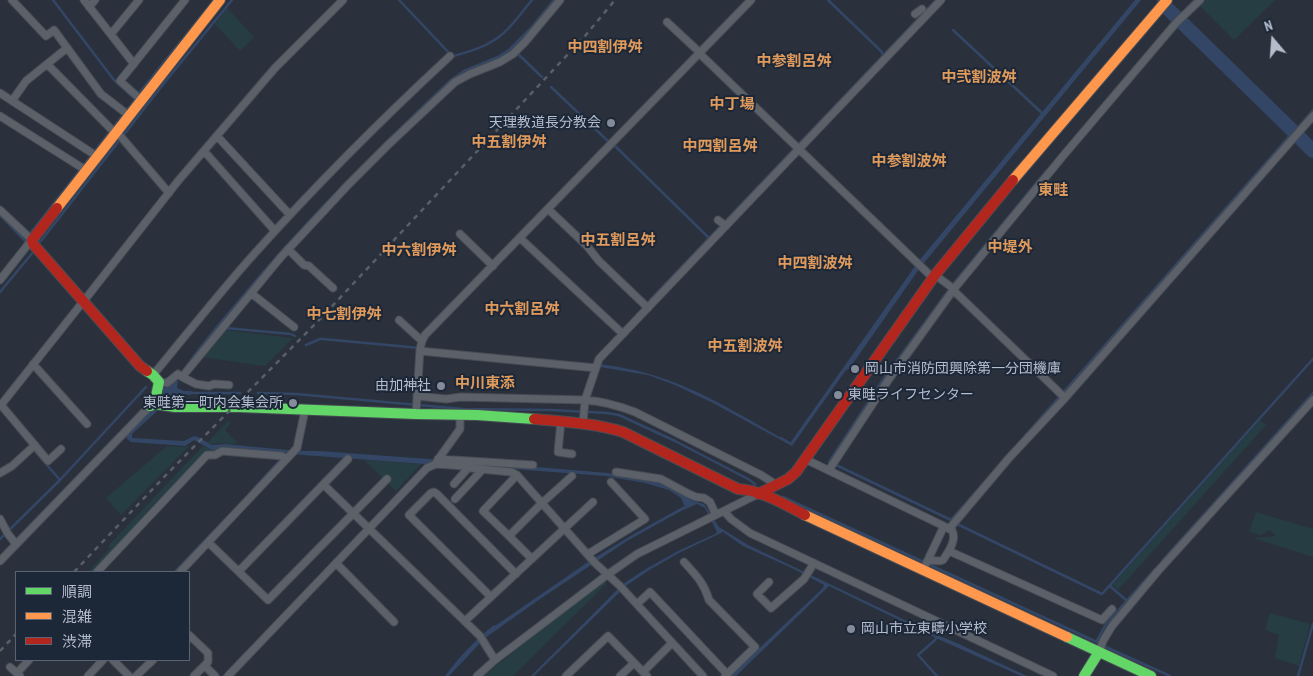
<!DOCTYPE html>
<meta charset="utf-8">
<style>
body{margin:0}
#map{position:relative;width:1313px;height:676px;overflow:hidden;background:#2a313c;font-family:"PT Sans Narrow","Noto Sans JP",sans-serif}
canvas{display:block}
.legend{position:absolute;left:15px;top:571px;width:175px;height:90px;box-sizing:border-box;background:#1c2738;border:1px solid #596374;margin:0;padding:6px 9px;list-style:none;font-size:15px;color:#b5bdcd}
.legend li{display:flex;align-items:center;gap:10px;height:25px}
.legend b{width:25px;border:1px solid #596374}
.north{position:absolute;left:1248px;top:15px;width:50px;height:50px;-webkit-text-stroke:4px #1c2738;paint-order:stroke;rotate:342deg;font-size:14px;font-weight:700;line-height:20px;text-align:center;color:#b5bdcd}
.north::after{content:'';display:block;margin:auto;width:18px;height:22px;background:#b5bdcd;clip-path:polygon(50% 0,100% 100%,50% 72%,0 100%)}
</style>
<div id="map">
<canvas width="1313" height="676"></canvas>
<ul class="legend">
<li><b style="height:6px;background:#63d668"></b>順調</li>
<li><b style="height:6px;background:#ff974d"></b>混雑</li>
<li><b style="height:6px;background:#b3261e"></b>渋滞</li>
</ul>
<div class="north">N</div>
</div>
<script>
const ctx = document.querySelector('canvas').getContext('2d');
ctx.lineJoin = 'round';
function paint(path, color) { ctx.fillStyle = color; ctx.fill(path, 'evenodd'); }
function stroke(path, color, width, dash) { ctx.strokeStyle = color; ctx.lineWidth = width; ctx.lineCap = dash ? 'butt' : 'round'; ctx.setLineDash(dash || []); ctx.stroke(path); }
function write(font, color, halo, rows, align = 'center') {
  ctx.font = font + ' "PT Sans Narrow","Noto Sans JP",sans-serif'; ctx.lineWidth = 4; ctx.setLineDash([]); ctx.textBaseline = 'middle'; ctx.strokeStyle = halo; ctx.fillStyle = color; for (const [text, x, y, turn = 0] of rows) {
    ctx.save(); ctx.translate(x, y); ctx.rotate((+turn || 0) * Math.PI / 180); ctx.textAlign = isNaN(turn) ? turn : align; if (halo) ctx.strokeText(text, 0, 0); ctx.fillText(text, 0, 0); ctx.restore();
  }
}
const green = new Path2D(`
 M1204 0H1275L1234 40 1199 5Z
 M227 8 254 37 240 51 215 24Z
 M224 330 293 338 265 366 202 357Z
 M1260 420 1266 425 1118 590 1112 585Z
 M228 421 231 423 225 430 238 444 219 443 212 444 208 442Z
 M167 446 184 447 189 446 121 515 106 498Z
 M203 446 212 450 221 449 216 452 205 453 94 572H88L110 548 108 546Z
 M364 460 421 464 396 491Z
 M1256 512 1313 529V557L1254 538 1276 536 1270 530 1260 535 1249 532Z
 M601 581 605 582 606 584 513 676H484Z
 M1270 613 1310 624 1299 666 1275 658 1279 635 1265 630Z`);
const water = new Path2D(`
 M1135 0H1141L919 269 849 369 846 370 792 446 713 403 675 385 648 375 600 367V364C619 367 638 370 656 376 704 391 747 419 790 443L918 262Z
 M175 380 178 381 177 388 184 391H192L191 395 180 394 173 395 160 403 156 412 132 434V438L184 441 194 436 198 437 212 445 225 444 298 451H319L512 465 608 473 656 481 669 485 693 501 704 504 719 527 748 545 930 632 959 644 1027 676H1021L938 639 829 586 736 676H730L823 588 824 585 794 569 743 546 723 532 679 553 651 569 627 585 534 676H531L623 584 644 570 678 551 715 534 717 532 705 508 697 504 681 511 627 541 540 599 485 638 449 676H445C460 656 474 641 494 625L495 626 588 562 632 535 686 505H684L681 498 669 490 645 483 606 476 433 463 225 676H222L423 468 424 464 290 454 178 572H173L240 502 283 455 223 449 212 450 194 440 185 446 131 442 127 439 126 435 162 387 165 388Z`);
const stream = new Path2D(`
 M53 0 114 80 135 99
 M399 0 452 56H454C467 52 480 49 491 42 508 33 520 14 532 0
 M828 0 881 51 883 55
 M1158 0 1159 1
 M1187 8 1195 0
 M953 30 1043 114
 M517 53 542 77
 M551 87 609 142
 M1294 132 1313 110
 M613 144 709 238
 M0 215 27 243
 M29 235 134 101 140 92 214 0
 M35 242 41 241 165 82 232 0
 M0 292 34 251
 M650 300 936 0
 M225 328 291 334 295 336
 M306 345 320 339H323L420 348
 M577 363 596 365
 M186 367C202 344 220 323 238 302 304 222 376 151 451 80L464 71 498 57 509 50 530 29 554 0
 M189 393H240
 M258 393 296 394 463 409 551 410 607 413 619 415 675 441 748 479 755 484
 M781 438 791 444
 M1023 438 1293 132
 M32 448 60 480
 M831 463 829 462 882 381 953 284 1046 171
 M836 465 951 520 957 524 1102 594 1313 359
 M783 497 1099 643
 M951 520 988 478
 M0 539 60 480 146 387
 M1162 561 1313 393
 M1110 586 1127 601
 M937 637 934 641 918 655 937 676
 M1096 642 1106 624 1155 569
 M1106 647 1170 676
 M1298 676 1313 624`);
const river = new Path2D(`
 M1166 7 1295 133
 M1299 137 1313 151`);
const street = new Path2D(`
 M12 0 46 36 54 30 101 94 127 114
 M84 0 134 64
 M89 7 95 0
 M915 14 922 9
 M667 22 696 49
 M111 34 139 0
 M699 53 933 278
 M47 64 114 132
 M0 93 95 155
 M139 98 120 81 185 0
 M12 101 26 81 67 48
 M0 116 84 169
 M116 131 169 193
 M217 136 290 215
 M204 151 275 231
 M548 209 587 246 599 261 648 308
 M0 210 32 240
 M718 220 726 226
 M460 234 493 266
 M520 238 623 334
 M288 249 304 265 309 266 333 288
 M935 275 954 289
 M0 280 30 242
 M953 290 1065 398
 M251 293 294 327
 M83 302 178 181 275 68 343 0
 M399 320 422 341
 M420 351 596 368
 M33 364 87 424
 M153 375C187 334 220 292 255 253 317 184 382 119 450 56
 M182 377 196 384 209 386 214 384 229 385
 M159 382 167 383 178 374 182 377 281 257 348 185 388 145 455 82 470 74 500 62 513 54 525 42 560 0
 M417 396 446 399 461 397 585 400C603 401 619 406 635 412L761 475 772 482 774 486
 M416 414 420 349 422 341 425 335 751 0
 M561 421 558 452 572 454
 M583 423 585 400 599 359 941 0
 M61 449 48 461 1 405 82 303
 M438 459 533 465
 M805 459 952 530C957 540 949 551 943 560L940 561 928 560
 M437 461 460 429V415
 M829 470 889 379 954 289 1063 156 1176 23 1200 0
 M616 472 661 479 687 493 696 497 704 498 710 502 716 515
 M0 473 12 466 35 445
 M517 475 483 511 509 536 542 503 572 476
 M454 484 469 467
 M324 485 480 636 495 660
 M455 499 483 469
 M724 511 731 519 750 533 1053 676
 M0 519 8 534 16 544
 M949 529 1009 458 1065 398 1313 116
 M509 536 532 559
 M209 543 268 600 387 479
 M949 551 1102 620 1112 609
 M588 554 645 519 611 482
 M0 561 150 406
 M684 562C696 575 704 583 709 600L755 647 725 676
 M336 563 394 622
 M926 564 944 526
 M239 571 348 459
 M97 572 207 455H215L222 451 282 456 286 459
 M180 572 297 448 305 410
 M769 582 757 594 771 608 804 579 814 563
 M491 597 409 515 431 493 434 492 437 494 516 574
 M637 604 650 592 727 674
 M465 621 593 502
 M189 635 208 653V662L194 676
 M1099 652 1103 641 1112 626 1158 571 1313 400
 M113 660 129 676
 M205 666 215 676
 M10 667 20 676
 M643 672 672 643
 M17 673 29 660
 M88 676 103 660
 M136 676 153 660
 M228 676 427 468 436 464 464 466 470 468 511 472 517 475 595 563 620 586 703 676
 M477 676 495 660 607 575 637 554 758 494
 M566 676 608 636 647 676
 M620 676 634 663`);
const fast = new Path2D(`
 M147 371 153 375 159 382 156 396 150 406 155 404 175 407H239L416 414 477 415 534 419
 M1067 637 1151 676
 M1084 676 1099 652`);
const slow = new Path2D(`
 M1013 180 1167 0
 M57 208 220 0
 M805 515 1067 637`);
const jam = new Path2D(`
 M57 208 32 240 33 244 140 366 147 371
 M534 419C565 422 594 423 623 432L738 489C761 490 784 504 805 515
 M758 494 788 479 796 472 935 275 1013 180`);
const rail = new Path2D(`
 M74 572 166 475 322 317 585 36 615 0
 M0 651 16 634`);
const markers = [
 [611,123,5,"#848c9a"],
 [855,369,5,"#848c9a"],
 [441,386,5,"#848c9a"],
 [838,395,5,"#848c9a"],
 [293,403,5,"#848c9a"],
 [851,629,5,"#848c9a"]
];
const poiNames = [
 ["天理教道長分教会",601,123],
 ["岡山市消防団興除第一分団機庫",865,369,"left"],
 ["由加神社",431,386],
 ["東畦ライフセンター",848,395,"left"],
 ["東畦第一町内会集会所",283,403],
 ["岡山市立東疇小学校",861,629,"left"]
];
const neighbourhoodNames = [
 ["中四割伊舛",605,48],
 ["中参割呂舛",794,62],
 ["中弐割波舛",979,78],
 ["中丁場",732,105],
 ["中五割伊舛",509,143],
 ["中四割呂舛",720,147],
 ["中参割波舛",909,162],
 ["東畦",1053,191],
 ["中五割呂舛",618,241],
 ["中堤外",1010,248],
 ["中六割伊舛",419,251],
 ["中四割波舛",815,264],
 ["中六割呂舛",522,310],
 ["中七割伊舛",344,315],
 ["中五割波舛",745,347],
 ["中川東添",485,384]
];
paint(green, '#263d43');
paint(water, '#334666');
stroke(stream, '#334666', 2.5);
stroke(river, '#334666', 14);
stroke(street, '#474c54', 9);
stroke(fast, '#474c54', 12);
stroke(slow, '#474c54', 12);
stroke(jam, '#474c54', 12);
stroke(street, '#5c6069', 7);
stroke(fast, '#63d668', 10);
stroke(slow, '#ff974d', 10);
stroke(jam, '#b3261e', 10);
stroke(rail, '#595f67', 2.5, [5, 5]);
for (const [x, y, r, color] of markers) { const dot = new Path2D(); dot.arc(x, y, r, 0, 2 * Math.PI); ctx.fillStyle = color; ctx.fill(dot); stroke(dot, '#1c2738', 2); }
write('14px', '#b5bdcd', '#1c2738', poiNames, 'right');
write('bold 15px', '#e09b5c', '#1c2738', neighbourhoodNames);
</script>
